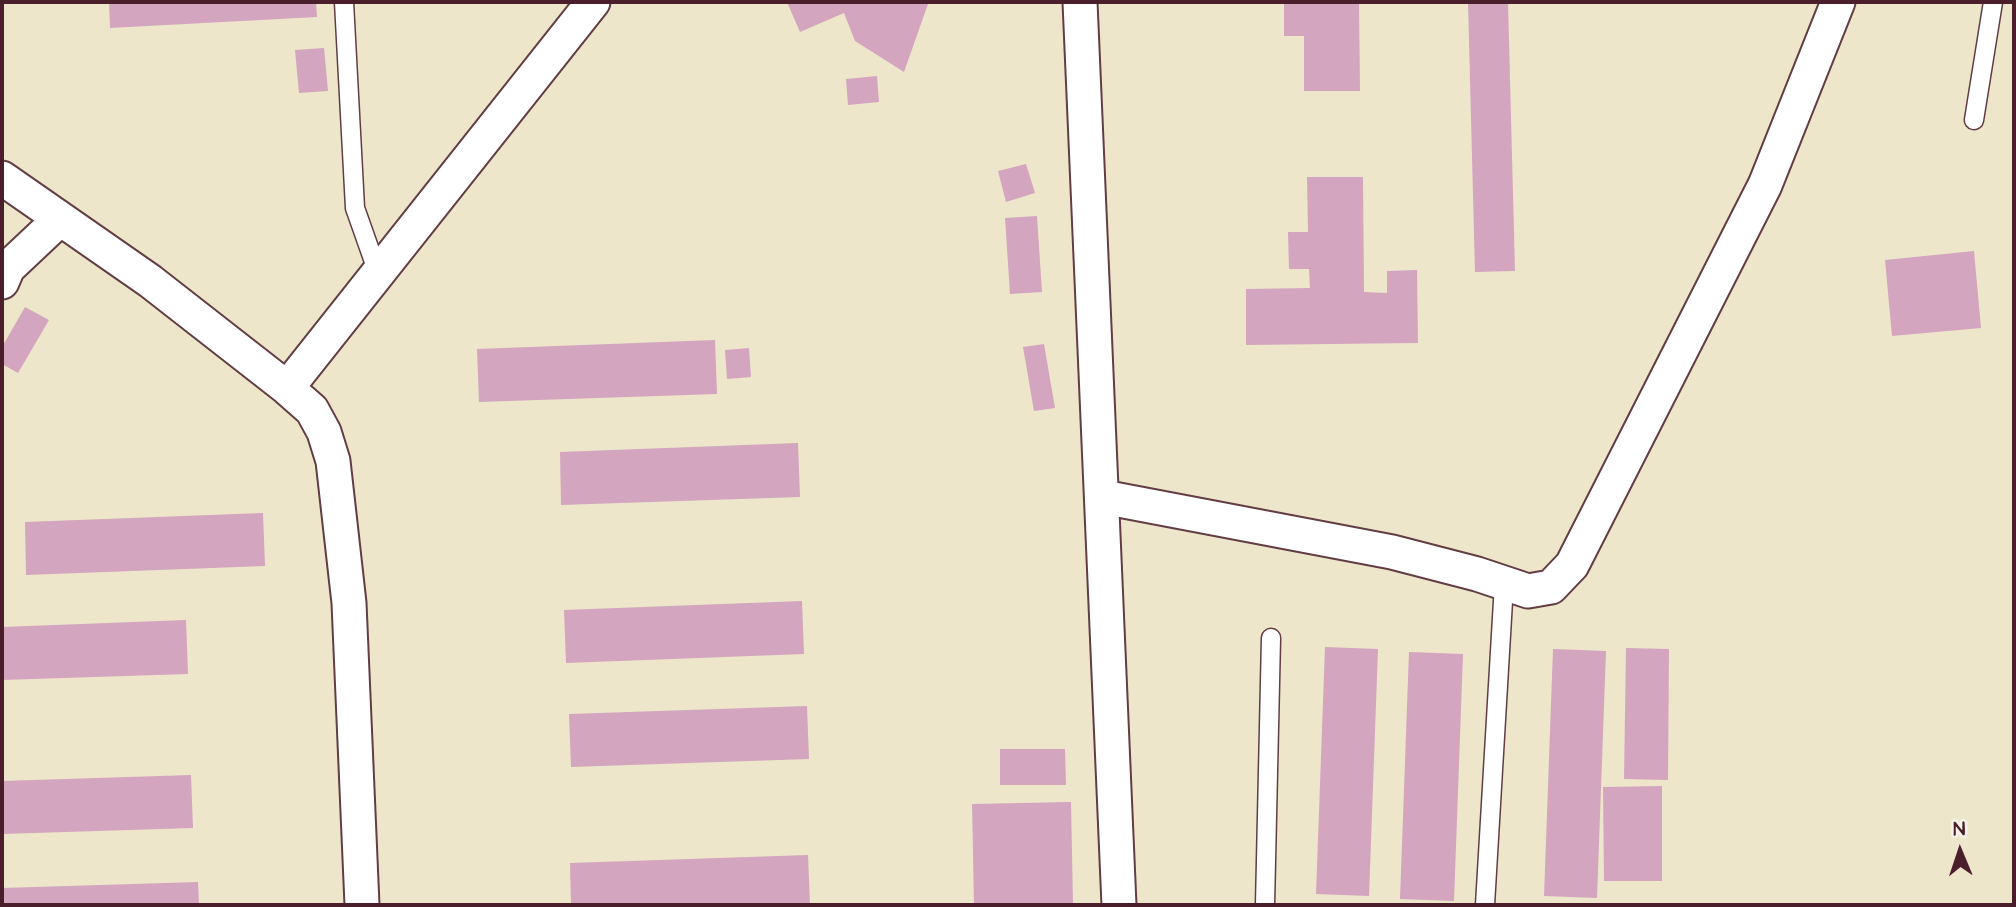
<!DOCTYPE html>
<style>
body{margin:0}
#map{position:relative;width:2016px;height:907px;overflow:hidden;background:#ede6ca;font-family:"Architects Daughter",sans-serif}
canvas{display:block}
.frame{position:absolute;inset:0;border:4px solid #4a1f2b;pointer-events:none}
.north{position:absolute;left:1925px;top:816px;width:70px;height:70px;-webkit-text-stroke:5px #f7f3e8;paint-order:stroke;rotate:358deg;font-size:19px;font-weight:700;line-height:28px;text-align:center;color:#4a1f2b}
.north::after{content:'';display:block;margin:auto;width:24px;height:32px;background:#4a1f2b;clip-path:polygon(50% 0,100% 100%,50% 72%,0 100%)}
</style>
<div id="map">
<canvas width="2016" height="907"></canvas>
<div class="frame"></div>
<div class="north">N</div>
</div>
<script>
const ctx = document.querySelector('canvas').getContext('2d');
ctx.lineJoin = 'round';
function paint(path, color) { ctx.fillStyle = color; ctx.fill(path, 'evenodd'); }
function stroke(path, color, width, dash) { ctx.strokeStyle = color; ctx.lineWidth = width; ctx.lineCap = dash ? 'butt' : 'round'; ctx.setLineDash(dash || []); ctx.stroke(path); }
const building = new Path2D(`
 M109 2H316L317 17 110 28Z
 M787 2H927L928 4 904 72 855 41 844 13 800 32Z
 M1284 2H1359L1360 91H1304V36H1284Z
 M1468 2H1508L1515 271 1475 272Z
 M324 48 328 91 299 93 295 50Z
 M877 76 879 102 848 105 846 79Z
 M1026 164 1035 193 1006 202 998 171Z
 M1307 177H1363L1364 292 1387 293V271L1417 270 1418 343 1246 345V289L1310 288 1309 269H1289L1288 232H1308Z
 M1037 216 1042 292 1010 294 1005 218Z
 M1974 251 1981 328 1892 336 1885 260Z
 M25 307 49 320 18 373 2 364V347Z
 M715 340 717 394 479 402 477 349Z
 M1044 344 1055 408 1034 411 1023 347Z
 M749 348 751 377 727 379 725 350Z
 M798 443 800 497 561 505 560 452Z
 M263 513 265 566 26 575 25 522Z
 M802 601 804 654 566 663 564 610Z
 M186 620 188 674 2 680V627Z
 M1325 647 1378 649 1369 896 1316 894Z
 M1626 648 1669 649 1668 780 1624 779Z
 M1553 649 1606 651 1597 898 1544 896Z
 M1409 652 1463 654 1454 901 1400 899Z
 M807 706 809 759 571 767 569 714Z
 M1000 749H1065L1066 785H1000Z
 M191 775 193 828 2 834V781Z
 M1662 786V881H1604L1603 787Z
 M1071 802 1073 905H974L972 804Z
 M808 855 810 905H571L570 863Z
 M198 882 199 905H2V888Z`);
const service = new Path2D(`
 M344 2 355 208 378 273
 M1974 120 1993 2
 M1265 905 1271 638
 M1485 905 1504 584`);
const minor = new Path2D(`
 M1080 2 1119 905
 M2 178 150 281 287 388 312 410 324 432 333 461 349 603 362 905
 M2 282 8 268 60 219
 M287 388 593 2
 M1103 497 1392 552 1477 574 1528 591 1551 587 1572 565 1765 185 1838 2`);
paint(building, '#d3a5be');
stroke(service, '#623d43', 21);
stroke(minor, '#623d43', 37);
stroke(service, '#fff', 18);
stroke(minor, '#fff', 33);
</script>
